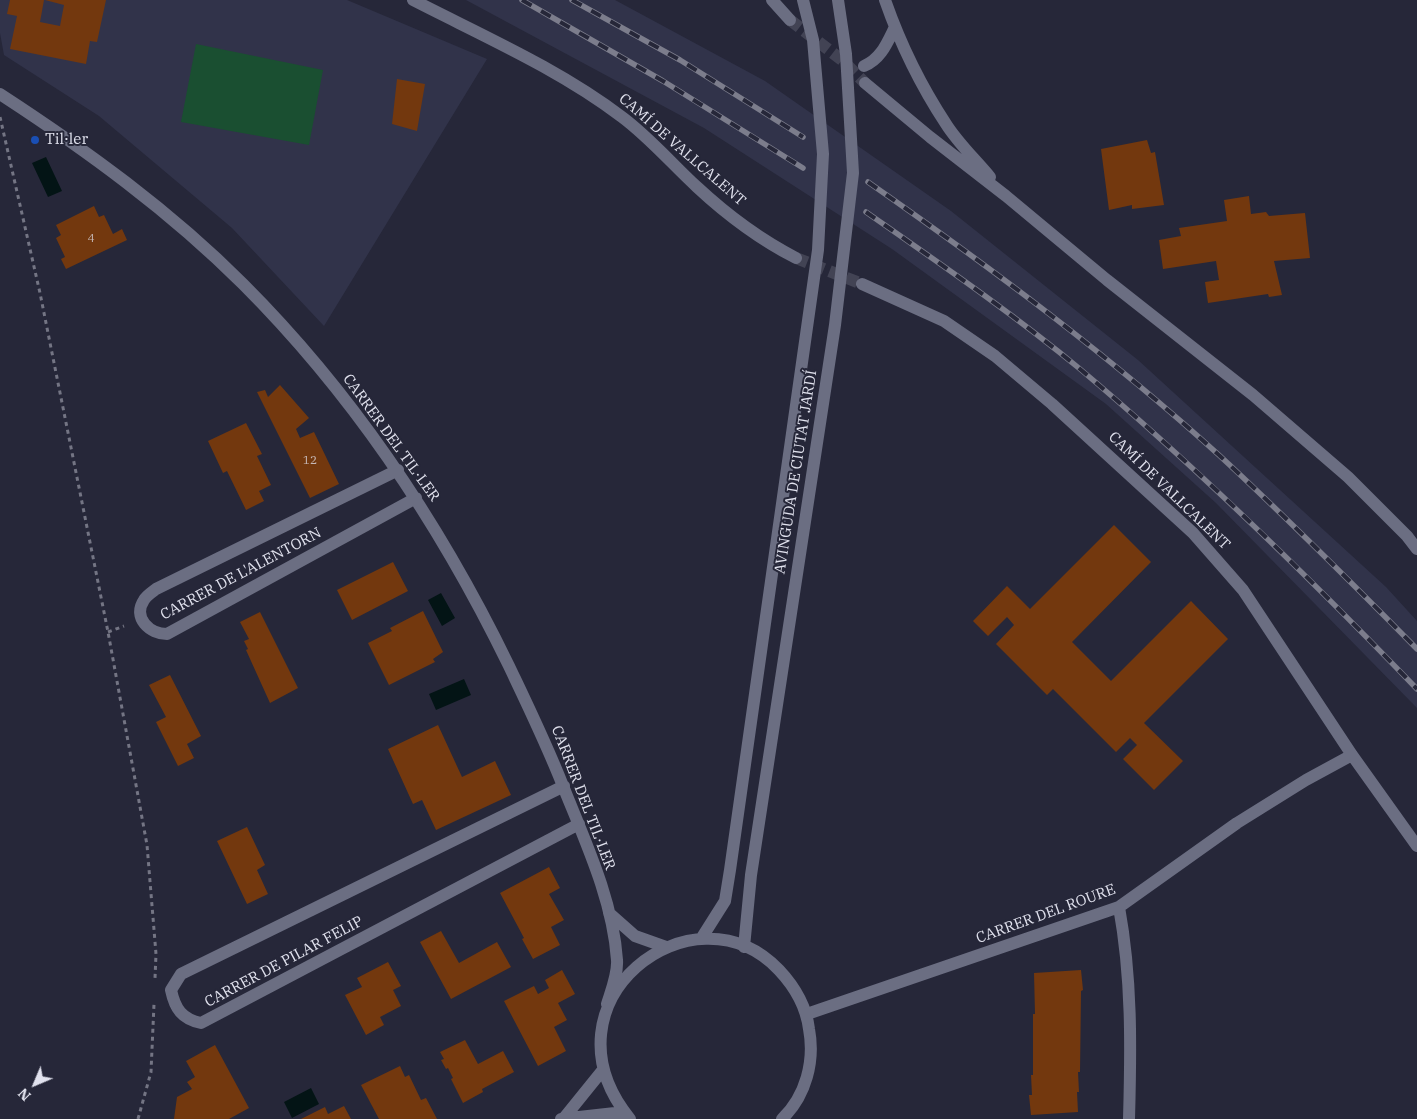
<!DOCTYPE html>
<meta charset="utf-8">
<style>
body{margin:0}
#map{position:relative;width:1417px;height:1119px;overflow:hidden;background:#262739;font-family:"IBM Plex Serif",serif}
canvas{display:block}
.north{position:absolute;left:10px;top:1059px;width:50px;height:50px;-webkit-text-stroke:4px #262739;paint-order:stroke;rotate:225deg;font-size:14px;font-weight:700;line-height:20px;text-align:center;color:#e1e2ee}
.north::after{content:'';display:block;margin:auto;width:18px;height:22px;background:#e1e2ee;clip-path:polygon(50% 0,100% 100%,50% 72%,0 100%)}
</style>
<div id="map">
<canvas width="1417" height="1119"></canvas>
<div class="north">N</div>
</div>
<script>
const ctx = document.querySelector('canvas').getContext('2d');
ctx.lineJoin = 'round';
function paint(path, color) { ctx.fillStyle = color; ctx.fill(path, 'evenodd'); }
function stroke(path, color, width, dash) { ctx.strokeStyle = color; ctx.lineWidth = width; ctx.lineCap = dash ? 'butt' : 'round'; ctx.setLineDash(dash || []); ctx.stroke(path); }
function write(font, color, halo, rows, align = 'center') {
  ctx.font = font + ' "IBM Plex Serif",serif'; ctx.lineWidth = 4; ctx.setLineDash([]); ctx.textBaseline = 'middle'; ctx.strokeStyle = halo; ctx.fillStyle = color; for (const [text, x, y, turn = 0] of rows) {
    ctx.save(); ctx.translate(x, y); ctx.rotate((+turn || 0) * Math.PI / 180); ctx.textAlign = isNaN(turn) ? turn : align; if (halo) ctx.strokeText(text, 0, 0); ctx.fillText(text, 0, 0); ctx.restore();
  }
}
const built = new Path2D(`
 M0 0H347L487 59 324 326 232 228 99 116 4 55 0 33Z
 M466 0H615L765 81 951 211 1138 360 1386 587 1417 621V708L1216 503 1106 404 892 249 704 128Z`);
const green = new Path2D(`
 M196 44 323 70 309 145 181 122Z`);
const water = new Path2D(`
 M46 157 62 191 48 197 32 163Z
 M441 593 455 618 442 626 428 600Z
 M464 679 471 695 436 710 429 694Z
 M311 1088 319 1104 292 1118 284 1102Z`);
const building = new Path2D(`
 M10 0H44L40 22 60 26 64 5 45 0H106L97 42 90 41 86 64 10 49 17 16 7 14Z
 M397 79 425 84 417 131 392 124Z
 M1147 140 1151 153 1155 152 1164 205 1132 209V205L1109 210 1101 149Z
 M1249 196 1251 214 1266 212 1269 216 1305 213 1310 258 1274 261 1282 295 1269 297 1268 294 1208 303 1205 282 1219 280 1216 261 1163 269 1159 240 1181 236 1179 228 1227 221 1224 200Z
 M94 206 99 217 104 215 113 234 122 229 127 240 66 269 61 259 65 257 56 238 61 235 56 225Z
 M280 385 309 418 296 429 300 438 314 432 339 484 310 498 257 392 265 390 268 397Z
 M246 423 262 454 257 456 271 485 259 491 264 501 246 510 227 471 223 473 208 441Z
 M1114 525 1151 562 1072 642 1111 681 1191 601 1228 639 1144 723 1183 761 1154 790 1123 759 1137 745 1130 738 1116 752 1053 689 1047 695 996 644 1014 625 1007 617 988 636 973 621 1007 586 1030 609Z
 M393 562 408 591 352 620 337 590Z
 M423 611 443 652 433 659 435 662 389 685 368 643 392 631 390 628Z
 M260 612 298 688 270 703 246 650 248 649 244 641 249 639 240 622Z
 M170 675 201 736 187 744 194 758 178 766 156 722 166 717 149 685Z
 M438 725 462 777 495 761 511 795 436 830 422 800 413 804 388 749Z
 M247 827 265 865 257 870 268 894 247 904 217 841Z
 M549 867 560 888 549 894 564 920 551 927 560 945 533 959 522 939 524 938 500 893Z
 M441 931 459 963 497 942 511 967 451 999 420 942Z
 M388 962 401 986 393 990 401 1006 380 1017 384 1025 366 1035 345 995 362 987 357 978Z
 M562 970 575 994 558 1003 567 1020 554 1027 566 1051 538 1066 504 1001 534 986 538 994 549 988 545 980Z
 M1081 970 1083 990 1081 991 1080 1072H1078L1079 1092H1077L1078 1112 1031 1115 1029 1095H1032L1031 1075H1033V1014H1035L1034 973Z
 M465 1040 478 1064 503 1051 514 1072 482 1089 483 1092 463 1103 451 1079 453 1078 448 1068 446 1069 441 1060 444 1059 440 1052Z
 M215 1045 249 1108 229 1119H174L177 1097 192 1089 187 1082 195 1077 186 1061Z
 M400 1066 405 1077 409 1075 421 1100 426 1098 437 1119H379L361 1085Z
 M344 1106 351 1119H301L325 1107 328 1114Z`);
const minorTunnel = new Path2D(`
 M790 20 842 60 865 83
 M796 258 862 284`);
const path = new Path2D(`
 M0 117 40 293 108 632 147 845 156 954 155 978
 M108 632 124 626
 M138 1119 151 1072 154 1004`);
const minor = new Path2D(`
 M413 0C483 36 559 69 622 117 649 137 672 164 697 187 726 214 761 240 796 258
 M772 0 790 20
 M885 0C900 43 921 86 946 124 958 143 975 159 990 177
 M864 66C881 59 887 43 895 27
 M865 83 930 137 1006 196 1107 280 1253 395 1348 477 1407 536 1417 549
 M0 94C86 150 170 211 243 284 355 396 440 524 509 666 528 706 547 745 563 786 585 841 613 900 617 960 618 974 611 991 607 1004
 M862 284 944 321 995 356 1052 404 1193 533 1243 590 1352 755 1417 846
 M398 470 156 589C152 592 146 596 144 600 132 618 150 634 167 634L416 498
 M564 786 181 974 171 990C175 1009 182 1019 201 1023L579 824
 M1119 907C1132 978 1131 1048 1129 1119
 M609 913 635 936 666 947
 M701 939 725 901 730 870 818 250 823 154 813 40 803 0
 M744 947 751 875 835 325 853 173 846 54 838 0
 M807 1014 1119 907 1237 823 1306 780 1352 755
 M564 1118 602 1071
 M561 1119 615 1113 625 1119
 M630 1119C535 1002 693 880 779 970 795 987 806 1005 809 1029 815 1061 806 1096 782 1119`);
const rail = new Path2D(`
 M522 0 663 81 803 168
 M572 0 680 60 803 137
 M868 182C990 267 1110 356 1220 456 1288 519 1353 584 1417 649
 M866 212C939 263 1012 313 1080 369 1199 469 1309 577 1417 689`);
const markers = [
 [35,140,5,"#1a4fb4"]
];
const numberNames = [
 ["4",91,239],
 ["12",310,461]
];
const poiNames = [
 ["Til·ler",45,140]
];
const streetNames = [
 ["CAMÍ DE VALLCALENT",682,150,41],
 ["CARRER DEL TIL·LER",391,438,54],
 ["AVINGUDA DE CIUTAT JARDÍ",796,472,-81],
 ["CAMÍ DE VALLCALENT",1169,491,44],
 ["CARRER DE L'ALENTORN",241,574,-28],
 ["CARRER DEL TIL·LER",583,798,69],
 ["CARRER DEL ROURE",1046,914,-20],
 ["CARRER DE PILAR FELIP",284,962,-28]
];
paint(built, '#31334a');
paint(green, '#1a4f31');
paint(water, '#031415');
paint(building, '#73380e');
stroke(minorTunnel, '#424354', 12, [12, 6]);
stroke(path, '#747584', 3, [4, 4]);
stroke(minor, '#6b6e82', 12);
stroke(rail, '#7c7d8c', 5.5);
stroke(rail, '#262739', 4, [11]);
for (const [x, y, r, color] of markers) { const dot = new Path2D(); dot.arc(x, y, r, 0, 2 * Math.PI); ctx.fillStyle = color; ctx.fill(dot); stroke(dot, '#262739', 2); }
write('12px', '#c6b8b6', null, numberNames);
write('15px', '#e1e2ee', '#262739', poiNames, 'left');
write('15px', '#e1e2ee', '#262739', streetNames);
</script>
